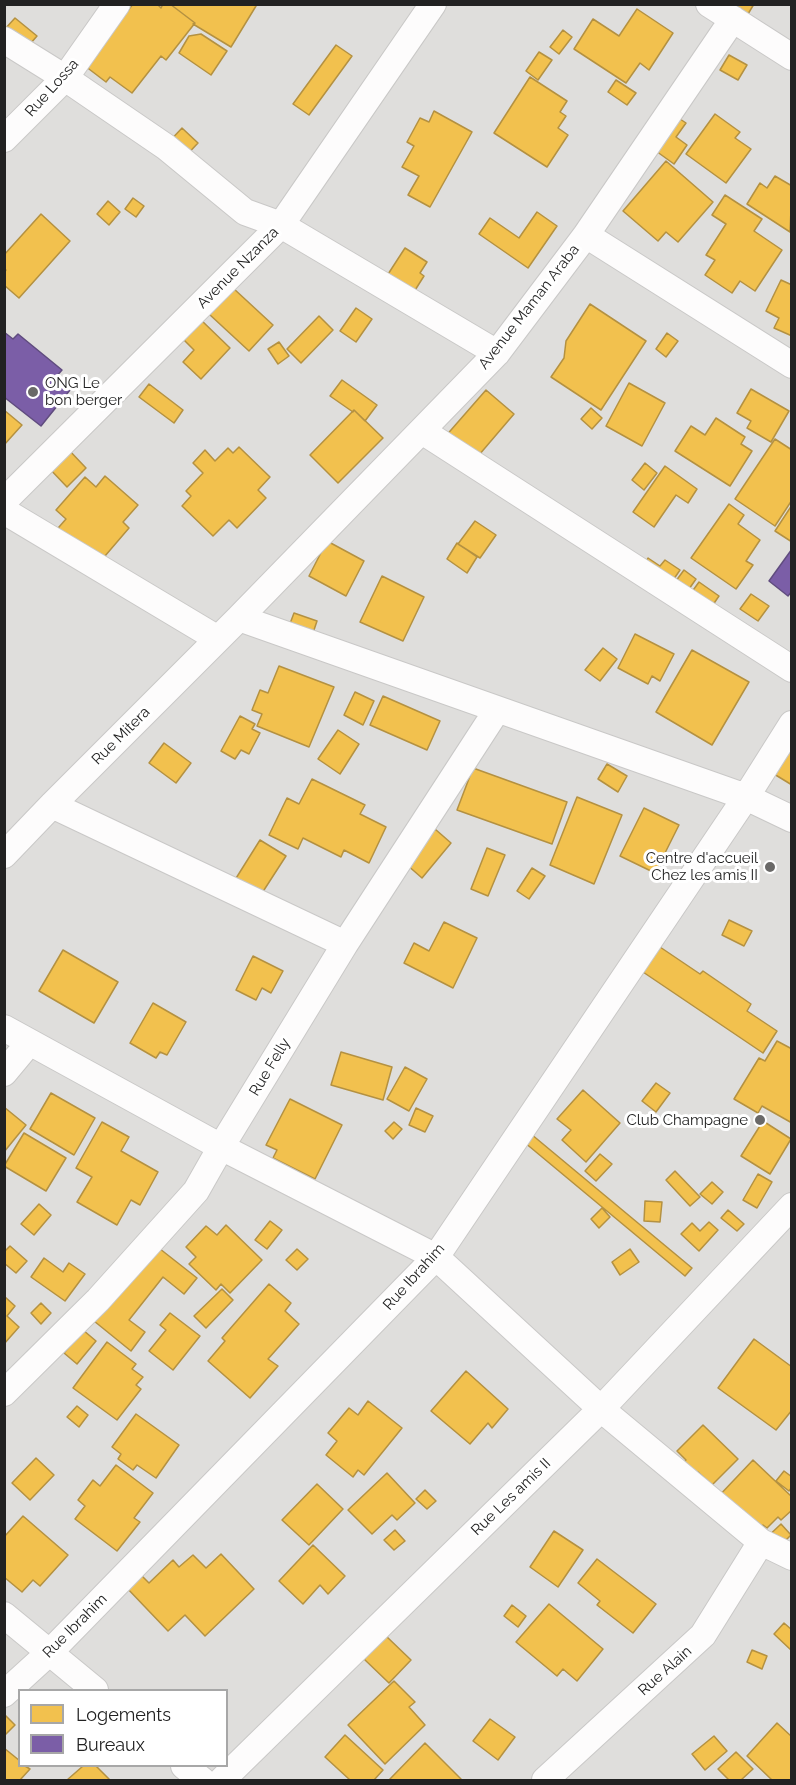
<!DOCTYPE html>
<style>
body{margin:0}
#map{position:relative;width:796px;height:1785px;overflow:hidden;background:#f0eeeb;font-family:Raleway,sans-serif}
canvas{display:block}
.frame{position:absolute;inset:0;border:6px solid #222;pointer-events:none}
.legend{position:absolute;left:18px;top:1689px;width:210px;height:78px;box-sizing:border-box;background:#fff;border:2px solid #a7a7a7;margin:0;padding:8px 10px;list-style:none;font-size:18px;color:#222}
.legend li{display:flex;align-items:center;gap:12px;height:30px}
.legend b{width:30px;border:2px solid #a7a7a7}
</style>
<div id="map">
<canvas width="796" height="1785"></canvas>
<div class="frame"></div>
<ul class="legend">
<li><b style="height:16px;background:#f2c14e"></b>Logements</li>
<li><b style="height:16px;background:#7b5ea7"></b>Bureaux</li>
</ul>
</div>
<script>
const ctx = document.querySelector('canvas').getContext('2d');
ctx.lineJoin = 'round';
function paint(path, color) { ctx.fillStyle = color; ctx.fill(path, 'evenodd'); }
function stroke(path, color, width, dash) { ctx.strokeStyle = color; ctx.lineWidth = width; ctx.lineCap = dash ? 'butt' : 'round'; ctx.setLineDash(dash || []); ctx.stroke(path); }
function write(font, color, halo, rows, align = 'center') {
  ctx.font = font + ' Raleway,sans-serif'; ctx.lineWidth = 6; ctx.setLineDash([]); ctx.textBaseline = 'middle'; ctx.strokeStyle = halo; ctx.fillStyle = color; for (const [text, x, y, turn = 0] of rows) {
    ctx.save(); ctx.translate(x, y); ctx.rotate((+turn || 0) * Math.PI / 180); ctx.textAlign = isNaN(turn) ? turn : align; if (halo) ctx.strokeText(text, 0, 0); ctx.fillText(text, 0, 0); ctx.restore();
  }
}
const residential = new Path2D(`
 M5 5H791V1780H5ZM20 1690H226V1766H20Z`);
const homes = new Path2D(`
 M133 4H157L161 8 163 4H170L195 23 166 60 161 56 132 93 110 77 106 82 85 66Z
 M170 4H253L256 6 231 47 193 24 195 23Z
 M733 4H754L748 14Z
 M637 9 673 33 649 70 640 63 626 83 574 49 593 19 619 36Z
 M15 18 37 36 24 51 4 30Z
 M563 30 572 37 559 54 550 47Z
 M201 34 227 51 211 75 179 53 189 36Z
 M336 45 352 56 309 115 293 104Z
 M539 52 552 60 538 80 526 71Z
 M729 55 747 65 738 80 720 70Z
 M530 77 567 101 560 112 566 116 558 128 568 135 547 167 494 133Z
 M616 80 636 93 627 105 608 92Z
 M434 111 472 132 430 207 408 195 419 176 402 167 414 146 407 142 420 118 429 122Z
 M671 113 686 123 676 137 687 145 674 164 649 146Z
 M715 114 740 132 735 138 751 149 726 183 686 154Z
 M182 128 198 143 182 160 166 145Z
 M666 161 713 202 678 242 666 232 658 241 623 211Z
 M775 176 792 186 790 232 747 204 760 183 767 188Z
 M725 195 762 219 754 231 782 250 755 291 740 281 732 293 705 275 715 260 706 255 726 224 712 215Z
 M133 198 144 206 136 217 125 209Z
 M108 201 120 212 109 225 97 214Z
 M537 212 557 226 528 268 479 234 490 218 519 238Z
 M41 214 70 241 19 298 4 285V273L6 270 4 269V255Z
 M405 248 427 262 420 273 424 276 412 295 381 285Z
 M781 280 792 285V336L774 328 779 318 766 311Z
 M233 288 273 325 249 351 209 314Z
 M590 304 646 341 601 410 551 377 564 358 566 341Z
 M356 308 372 319 356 342 340 331Z
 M319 316 333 330 301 363 287 349Z
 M200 319 230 348 201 379 183 362 194 350 182 338Z
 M667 333 678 341 666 357 656 349Z
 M279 342 289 356 278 364 268 349Z
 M342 380 377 405 365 421 354 410 353 412 330 396Z
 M629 383 665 403 642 446 606 426Z
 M149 384 183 410 174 423 139 397Z
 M751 389 789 411 771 442 747 428 751 421 737 413Z
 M486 390 514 414 473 462 444 438Z
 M591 408 602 418 592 429 581 419Z
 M4 410 22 425 4 445Z
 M354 410 383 438 338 483 310 455Z
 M716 418 745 437 741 444 752 451 730 486 675 451 691 426 705 435Z
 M775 439 792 450V500L775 526 735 499Z
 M239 447 270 477 258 490 266 498 237 528 229 520 213 536 182 506 191 496 186 491 203 473 193 463 205 450 215 461 228 448 233 453Z
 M67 448 86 468 67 487 47 466Z
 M645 463 657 473 644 490 632 480Z
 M665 466 697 489 688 503 676 495 654 527 633 512Z
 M105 476 138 505 123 522 129 528 93 570 52 535 66 519 56 510 85 477 96 487Z
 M729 504 744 515 738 524 760 540 746 561 753 565 736 589 691 558Z
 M792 505V542L775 531Z
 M475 521 496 535 480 558 458 544Z
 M327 541 364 561 346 596 309 576Z
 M457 543 477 557 467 573 447 559Z
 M648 558 660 566 665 560 680 570 667 589 640 572Z
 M684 570 696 579 680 602 667 593Z
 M382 576 424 597 403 641 360 622Z
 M699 582 719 596 706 615 686 600Z
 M751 594 769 606 758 621 740 609Z
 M294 613 317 621 312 636 288 629Z
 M635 634 674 654 660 681 652 676 648 684 618 668Z
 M603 648 617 659 600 681 585 670Z
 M692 650 749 682 712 745 656 712Z
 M279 666 334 687 309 747 257 726 262 714 252 710 260 690 268 693Z
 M355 692 374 701 363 725 344 715Z
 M383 696 440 721 427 750 370 725Z
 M240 716 255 724 252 729 260 733 249 754 241 750 235 759 221 751Z
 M338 730 359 744 340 774 318 759Z
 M164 743 191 763 176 783 149 763Z
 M792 748V785L774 774Z
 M607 764 627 776 618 792 598 779Z
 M473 768 567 802 552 844 457 810Z
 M312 779 365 805 360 814 386 827 369 863 344 850 341 857 303 838 298 849 269 835 287 798 299 804Z
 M577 797 622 815 594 884 550 865Z
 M644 808 679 825 655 873 620 856Z
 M435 829 451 843 422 878 406 864Z
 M260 840 286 856 253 907 228 891Z
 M487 848 505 855 488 896 471 889Z
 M532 868 545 876 529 899 517 891Z
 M729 920 752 931 744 946 722 935Z
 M444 922 477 938 453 988 404 963 414 943 429 951Z
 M657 945 700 974 703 971 751 1004 747 1011 777 1031 763 1053 640 970Z
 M63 950 118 982 94 1023 39 991Z
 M253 956 283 971 271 993 262 988 256 1000 236 990Z
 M153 1003 186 1022 167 1055 160 1052 156 1058 130 1043Z
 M777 1041 792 1049V1123L762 1106 758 1113 734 1099 759 1058 765 1061Z
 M341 1052 392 1067 383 1100 331 1085Z
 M405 1067 427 1079 409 1111 387 1099Z
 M656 1083 670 1093 656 1112 642 1101Z
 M583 1090 620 1123 586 1162 562 1140 571 1130 557 1119Z
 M51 1093 95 1118 74 1155 30 1129Z
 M290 1099 342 1125 315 1179 273 1158 277 1150 266 1145Z
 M4 1107 26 1125 4 1152Z
 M416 1108 433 1116 425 1132 409 1125Z
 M763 1121 791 1139 770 1174 741 1156Z
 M102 1122 129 1137 121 1151 158 1172 140 1205 131 1200 117 1225 77 1202 92 1177 76 1168Z
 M394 1122 402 1129 393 1139 385 1131Z
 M24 1133 66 1158 46 1191 4 1166Z
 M531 1134 692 1268 685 1276 524 1142Z
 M600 1154 612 1164 596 1181 585 1171Z
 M675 1171 700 1197 690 1206 666 1180Z
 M758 1174 772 1182 757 1208 743 1200Z
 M712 1182 723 1192 712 1204 700 1194Z
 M645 1201 662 1202 660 1222 644 1221Z
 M39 1204 51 1215 34 1235 21 1224Z
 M602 1208 610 1217 599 1228 591 1219Z
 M728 1210 744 1224 737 1231 721 1218Z
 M270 1221 282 1230 267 1249 255 1240Z
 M709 1222 718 1230 699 1251 681 1234 692 1223 700 1231Z
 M226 1225 262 1260 230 1293 221 1284 216 1290 189 1264 196 1257 186 1247 206 1226 217 1235Z
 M155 1245 197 1278 184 1294 163 1277 129 1320 145 1332 131 1351 94 1321Z
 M10 1246 27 1261 16 1273 4 1263V1252Z
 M297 1249 308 1259 297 1270 286 1260Z
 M630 1249 639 1262 620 1275 612 1262Z
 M44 1258 63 1272 69 1263 85 1274 65 1301 31 1277Z
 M269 1284 291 1303 285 1311 299 1324 268 1359 278 1366 250 1398 208 1361 225 1341 222 1338Z
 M222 1289 233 1300 206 1328 194 1316Z
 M4 1296 15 1306 7 1316 19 1327 4 1344Z
 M41 1303 51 1313 41 1324 31 1313Z
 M170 1313 200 1336 173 1370 149 1351 166 1330 160 1325Z
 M83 1330 96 1341 77 1364 64 1353Z
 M754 1339 792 1367V1410L776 1430 718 1388Z
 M107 1342 136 1364 132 1369 143 1377 136 1385 141 1389 117 1420 73 1388Z
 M466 1371 508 1409 492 1428 488 1423 470 1444 431 1411Z
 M368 1401 402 1428 364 1475 358 1470 353 1477 326 1455 337 1441 328 1433 349 1408 358 1415Z
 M77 1406 88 1415 79 1427 67 1417Z
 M136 1414 179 1445 156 1478 137 1465 133 1470 118 1459 121 1454 112 1447Z
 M703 1425 738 1459 712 1485 698 1472 692 1478 680 1466 686 1460 677 1451Z
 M36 1458 54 1475 30 1500 12 1483Z
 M753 1460 792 1497V1510L781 1520 778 1517 767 1528 763 1525 757 1531 716 1499Z
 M116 1465 153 1493 134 1518 140 1522 117 1551 75 1519 85 1506 78 1500 93 1480 100 1486Z
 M784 1471 792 1477V1487L789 1491 776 1481Z
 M387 1473 415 1503 397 1520 392 1515 372 1534 348 1510Z
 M317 1484 343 1509 309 1545 282 1520Z
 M425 1490 436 1501 427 1509 416 1499Z
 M23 1516 68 1555 40 1586 33 1580 22 1592 4 1577V1537Z
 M781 1524 791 1535 774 1552 763 1541Z
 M395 1530 405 1541 394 1550 384 1540Z
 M554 1531 583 1550 558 1587 530 1567Z
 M313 1545 345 1576 328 1594 320 1585 303 1604 279 1581Z
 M221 1554 254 1589 205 1636 185 1615 168 1631 125 1586 139 1573 149 1583 173 1560 179 1567 193 1555 206 1568Z
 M597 1559 656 1604 633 1633 597 1605 600 1601 578 1583Z
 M549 1604 603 1649 577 1681 563 1669 557 1676 516 1642Z
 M512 1605 526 1616 518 1627 504 1616Z
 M784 1623 792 1630V1651L774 1634Z
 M386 1636 411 1660 389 1683 364 1659Z
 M752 1650 767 1656 762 1669 747 1662Z
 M394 1681 415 1702 409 1707 425 1725 385 1764 348 1725Z
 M4 1714 15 1725 4 1736Z
 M490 1719 515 1737 498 1760 473 1741Z
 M777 1723 792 1737V1780H772L747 1756Z
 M345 1735 383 1770 374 1780H350L325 1757Z
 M714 1736 727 1751 705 1770 692 1754Z
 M425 1743 461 1779 460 1780H389Z
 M4 1748 20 1761V1766H25L30 1769 20 1780H4Z
 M736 1752 753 1769 741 1780H729L718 1769Z
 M83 1766H96L110 1780H67Z`);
const offices = new Path2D(`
 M4 332 13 339 18 334 62 370 55 378 70 390 41 426 4 397Z
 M792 549V591L788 596 769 581Z`);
const minor = new Path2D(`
 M709 4 792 57
 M4 40 65 78 166 147 245 212 281 225 497 353
 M4 139 65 78 117 4
 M586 235 792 365
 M422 431 792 669
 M4 501 281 225 433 4
 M4 511 218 639
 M239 618 746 797 792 819
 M52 805 345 944
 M4 855 52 805 239 618 497 353 586 235 733 19
 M4 1028 221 1147 436 1257 601 1409 761 1542 792 1557
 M4 1073 29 1043
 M4 1393 98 1300 196 1191 221 1147 345 944 497 710
 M4 1615 95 1690
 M4 1694 50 1652 436 1257 746 797 792 724
 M184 1766 202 1780
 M222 1780 601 1409 792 1206
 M545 1780 703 1635 761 1542`);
const markers = [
 [33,392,6,"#6a6968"],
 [770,867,6,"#6a6968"],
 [760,1120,6,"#6a6968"]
];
const streetNames = [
 ["Rue Lossa",52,88,-48],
 ["Avenue Nzanza",238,268,-45],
 ["Avenue Maman Araba",529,307,-52],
 ["Rue Mitera",121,736,-45],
 ["Rue Felly",270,1067,-59],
 ["Rue Ibrahim",414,1277,-48],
 ["Rue Les amis II",511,1497,-44],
 ["Rue Ibrahim",75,1626,-45],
 ["Rue Alain",665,1671,-42]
];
const poiNames = [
 ["ONG Le",45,383,"left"],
 ["bon berger",45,400,"left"],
 ["Centre d'accueil",758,858],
 ["Chez les amis II",758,875],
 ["Club Champagne",748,1120]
];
paint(residential, '#dfdedc');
paint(homes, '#f2c14e');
stroke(homes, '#b49141', 1.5);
paint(offices, '#7b5ea7');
stroke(offices, '#604c7f', 1.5);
stroke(minor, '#c9c8c7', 28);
stroke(minor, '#fdfcfc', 26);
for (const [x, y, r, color] of markers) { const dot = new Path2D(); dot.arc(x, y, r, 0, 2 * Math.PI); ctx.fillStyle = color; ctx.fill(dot); stroke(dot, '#fff', 2); }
write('15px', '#222', '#fff', streetNames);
write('15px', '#222', '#fff', poiNames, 'right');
</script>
